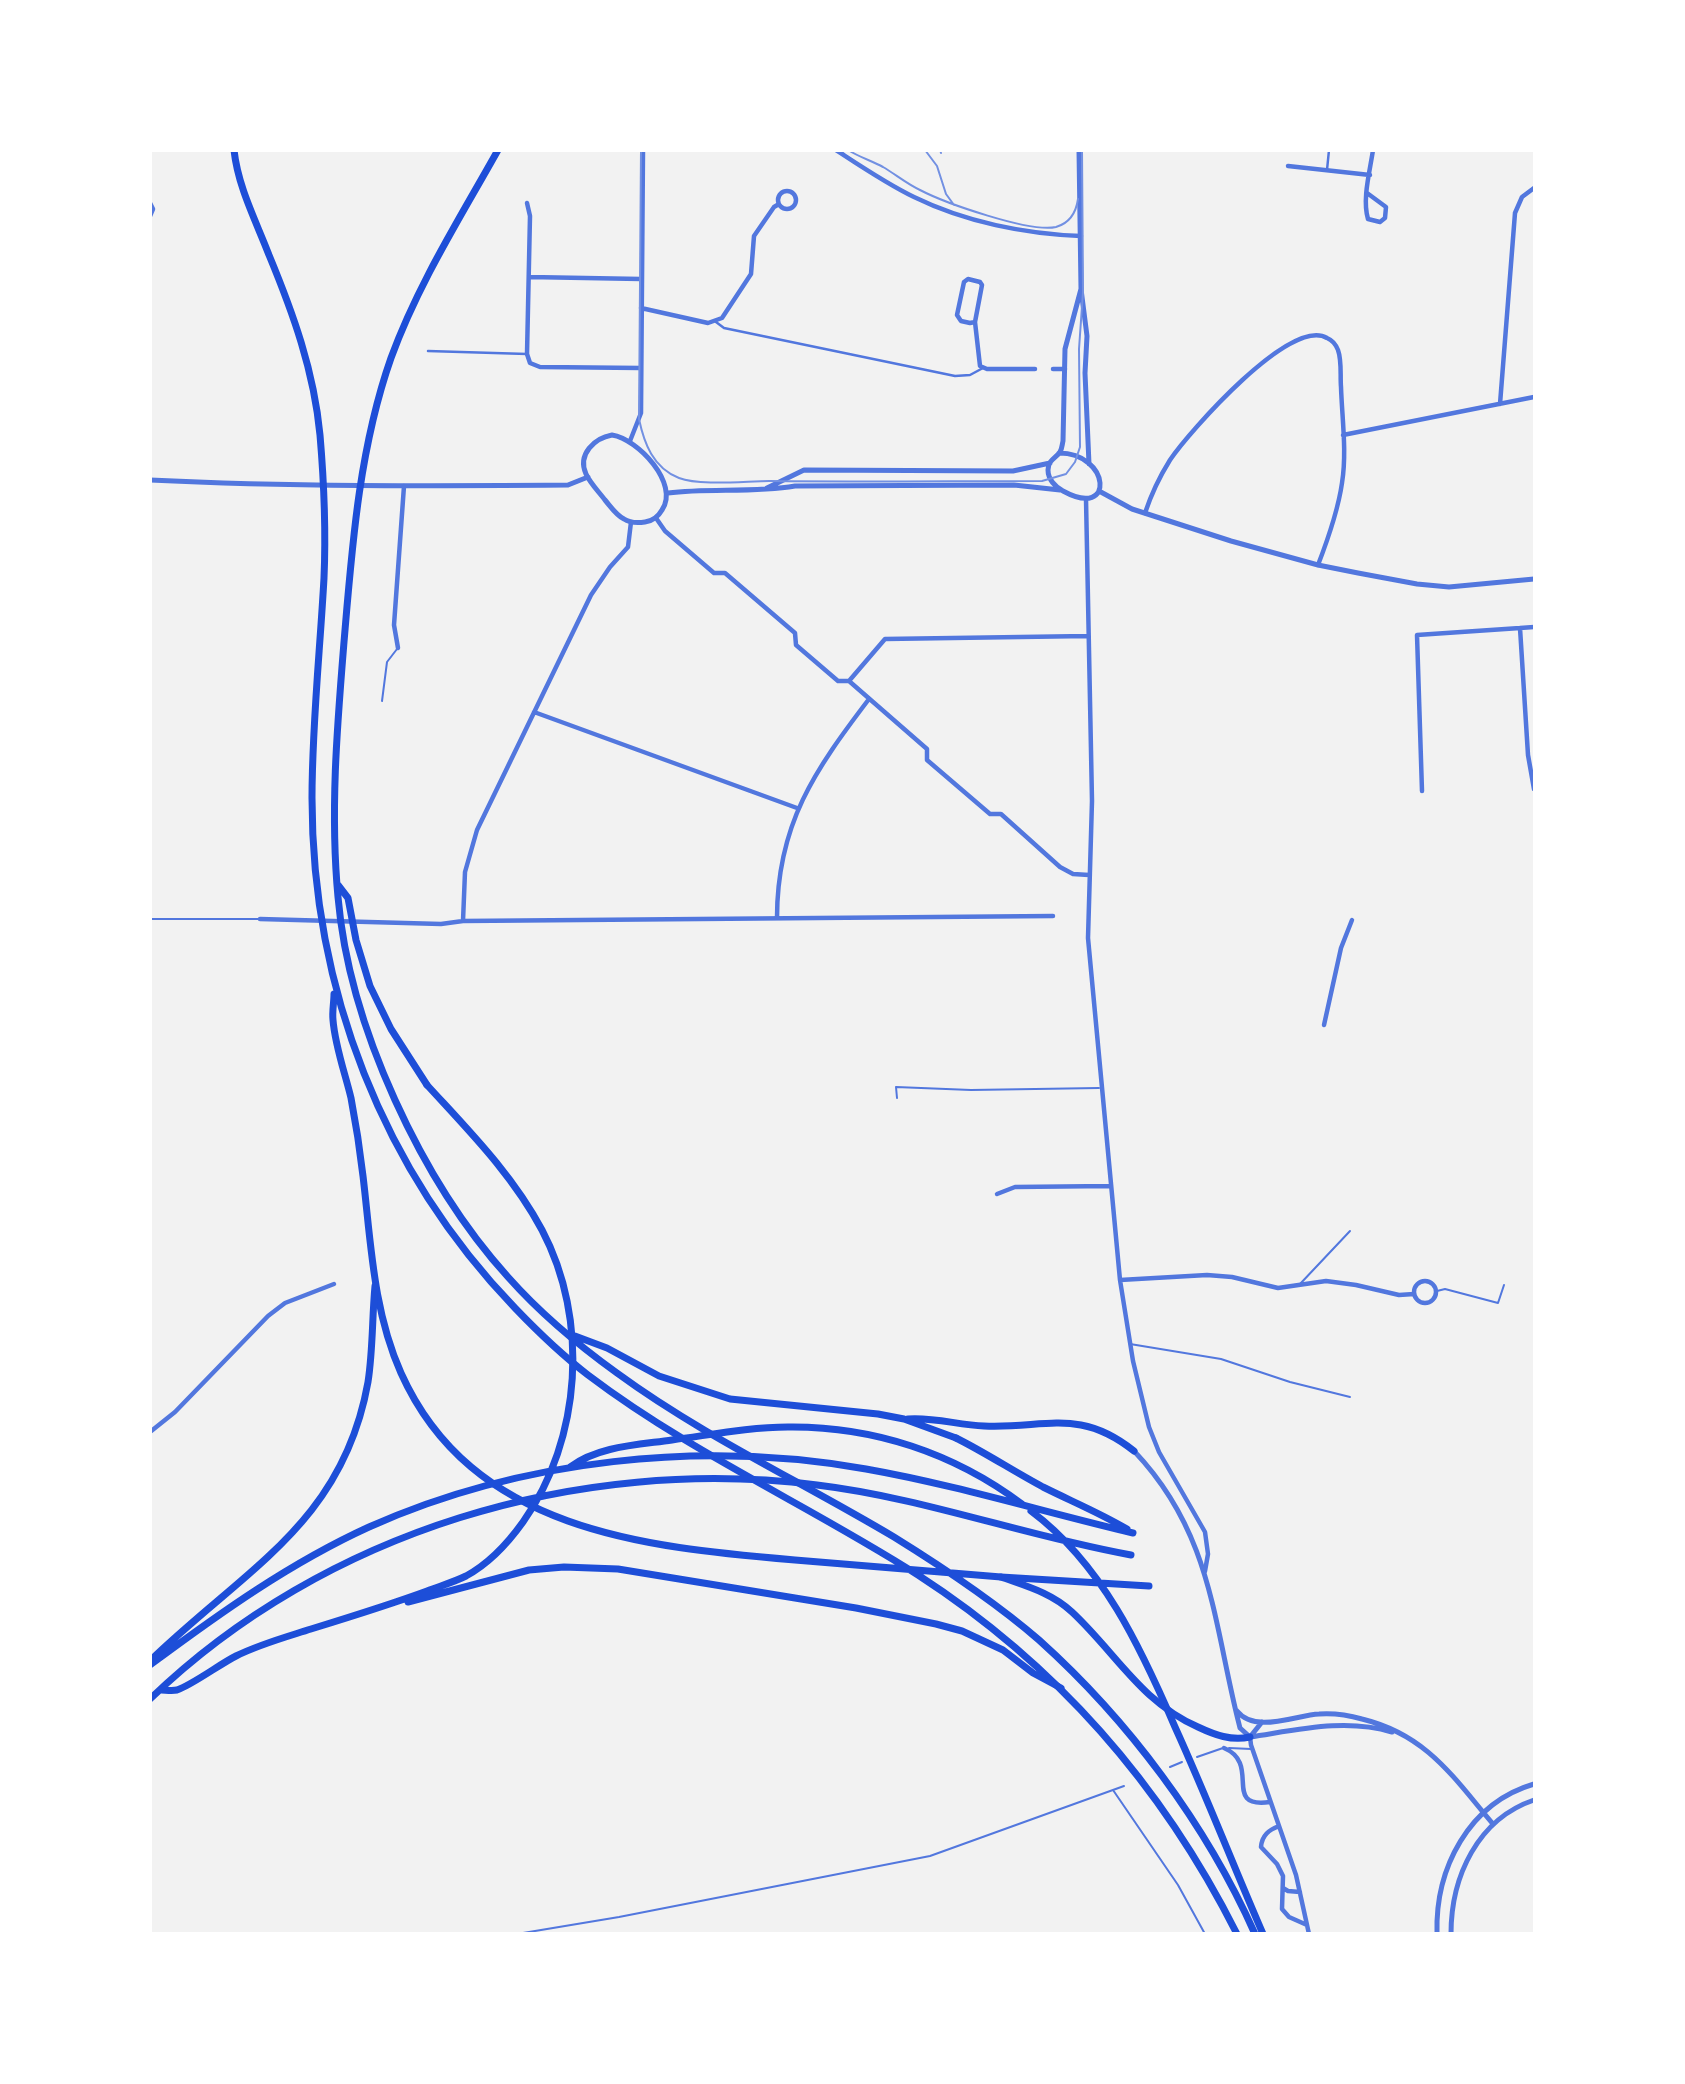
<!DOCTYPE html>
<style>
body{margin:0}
#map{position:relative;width:1685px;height:2084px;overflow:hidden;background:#f2f2f2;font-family:Commissioner,sans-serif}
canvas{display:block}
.frame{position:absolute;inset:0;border:152px solid #fff;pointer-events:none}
</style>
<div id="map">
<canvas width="1685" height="2084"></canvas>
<div class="frame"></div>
</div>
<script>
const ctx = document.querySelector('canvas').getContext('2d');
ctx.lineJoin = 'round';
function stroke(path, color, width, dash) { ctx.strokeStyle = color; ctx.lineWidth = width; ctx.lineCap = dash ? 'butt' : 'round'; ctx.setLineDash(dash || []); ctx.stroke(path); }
const service = new Path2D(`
 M382 701 387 662 397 649
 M150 919H258
 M897 1098 896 1087 971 1090 1099 1088
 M1300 1284 1350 1231
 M1437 1291 1445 1289 1498 1303 1504 1285
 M1130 1344 1221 1359 1290 1382 1350 1397
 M1229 1748 1251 1749
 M1197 1757 1223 1748
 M1170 1767 1182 1762
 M1113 1790 1178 1885 1205 1934
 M517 1934 619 1917 930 1856 1124 1786`);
const pedestrian = new Path2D(`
 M1327 170 1329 150
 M716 322 724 328 955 376 970 375 983 368
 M428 351 527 354`);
const minor = new Path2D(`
 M836 150C862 167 887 184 914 197 965 222 1025 234 1081 236
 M1288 166 1370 175
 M778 200a9 9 0 1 1 18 0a9 9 0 1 1-18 0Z
 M1367 193 1386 207 1385 218 1380 222 1368 219C1362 199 1370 171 1373 150
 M150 203 153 209 150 216
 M527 203 530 216 527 354 530 363 540 367 641 368
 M529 277 641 279
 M641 308 708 323 722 318 751 274 754 236 774 207 779 204
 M975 322 970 323 961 321 957 315 964 282 968 279 980 282 982 285 975 322 980 366 987 369H1035
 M1053 369H1065
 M1500 404 1515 213 1522 197 1534 188
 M1343 435 1534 397
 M630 441 641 413 643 150
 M1086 499 1092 801 1088 938 1120 1280 1133 1361 1149 1427 1159 1452 1205 1532 1208 1554 1205 1571
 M1145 513C1151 495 1160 476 1170 460 1189 432 1291 316 1327 338 1332 340 1336 345 1338 350 1342 361 1340 375 1341 387 1342 418 1347 452 1342 483 1338 511 1328 539 1318 565
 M656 518 665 531 714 573H725L795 633 796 645 838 681H849L927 749V760L990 814H1001L1060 867 1073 874 1089 875
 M1520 628 1534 627
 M398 648 394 625 404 486
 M849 681 885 639 1088 636
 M534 712 797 808
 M1422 791 1417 635 1520 628 1528 755 1534 789
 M777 918C777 824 815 770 869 699
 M260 919 441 924 463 921C660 918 856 919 1053 916
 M463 921 465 872 477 830 591 595 610 567 628 547 631 522
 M1324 1025 1341 948 1352 920
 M997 1194 1015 1187 1111 1186
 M1120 1280 1207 1275 1232 1277 1278 1288 1326 1281 1356 1285 1399 1295 1414 1294
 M1414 1292a11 11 0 1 1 22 0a11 11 0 1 1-22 0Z
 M150 1432 175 1412 268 1316 285 1303 334 1284
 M1250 1737 1251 1745 1296 1875 1309 1934
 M1224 1748C1262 1764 1221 1809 1270 1802
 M1279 1826C1269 1830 1262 1835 1261 1847L1277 1864 1283 1876 1282 1909 1289 1917 1307 1925
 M1283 1888 1288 1891 1300 1892`);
const tertiary = new Path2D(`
 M1079 150 1081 289 1087 336 1085 373 1089 464
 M612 435C638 439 680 484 662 510 658 517 653 521 645 522 638 523 630 523 624 519 616 515 611 507 605 500 599 492 590 483 586 474 577 454 595 438 612 435Z
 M1059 453C1110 453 1116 520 1063 491 1055 487 1048 479 1048 470 1048 460 1056 458 1060 452 1062 449 1062 445 1063 441L1065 349 1081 289
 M150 480C290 487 429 486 568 485L588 477
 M767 488 804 470 1013 471 1050 463
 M1099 491 1132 509 1231 541 1318 565 1358 573 1417 584 1449 587 1534 579
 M668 493C710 488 753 493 795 486L1014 485 1060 490
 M1134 1451C1211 1532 1213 1619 1238 1720L1240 1728 1250 1737
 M1237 1711C1255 1734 1296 1715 1319 1714 1333 1713 1348 1715 1362 1719 1427 1735 1453 1777 1493 1824
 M1250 1737C1297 1730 1345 1718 1392 1732
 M1250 1737 1262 1722
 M1437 1934C1435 1868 1469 1803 1534 1784
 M1451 1934C1451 1876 1478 1819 1534 1800`);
const trunk = new Path2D(`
 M234 150C238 187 256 221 269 255 293 313 314 371 320 435 324 482 326 531 324 578 320 651 312 725 312 798 312 989 383 1171 515 1308 538 1332 562 1355 588 1375 691 1453 810 1506 918 1575 1057 1665 1163 1787 1237 1934
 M498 150C460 218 418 284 391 358 359 449 352 547 344 642 337 728 330 812 338 897 349 1026 422 1182 508 1277 540 1313 578 1345 617 1373 703 1436 802 1482 894 1537 944 1568 994 1601 1039 1640 1128 1720 1206 1824 1255 1934
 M338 885 348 898 356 940 370 986 391 1029 427 1085
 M334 994C334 1002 332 1012 333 1020 335 1046 345 1073 351 1098 356 1124 360 1150 363 1176 371 1243 373 1310 401 1373 472 1531 643 1547 795 1560 863 1566 932 1571 1001 1577 1026 1586 1052 1593 1072 1612 1116 1653 1141 1702 1198 1727 1215 1735 1231 1741 1250 1737
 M575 1336 607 1348 659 1376 730 1399 878 1414 904 1419 956 1438
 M908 1419C934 1417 958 1425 984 1426 1045 1429 1079 1407 1134 1451`);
const motorway = new Path2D(`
 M956 1438C986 1453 1013 1471 1043 1487 1071 1501 1100 1513 1127 1529
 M570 1467C599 1446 637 1445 672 1440 710 1435 749 1427 788 1427 873 1426 954 1453 1022 1504
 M1031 1511C1102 1564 1141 1648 1175 1727 1206 1795 1233 1865 1263 1934
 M1001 1577 1149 1586
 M408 1602 529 1570 564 1567 618 1569 856 1608 936 1624 962 1631 1003 1650 1033 1673 1061 1688
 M151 1660C245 1569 343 1523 368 1382 373 1350 372 1318 375 1286
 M150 1665C220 1613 290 1563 369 1527 521 1459 703 1440 866 1469 956 1485 1044 1512 1133 1533
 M161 1690C165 1690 172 1691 177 1690 192 1685 220 1664 236 1656 260 1644 286 1637 311 1629 350 1617 389 1605 427 1591 440 1586 454 1582 466 1576 490 1563 508 1543 523 1522 582 1439 589 1319 542 1230 512 1174 469 1131 427 1085
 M150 1699C324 1531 579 1455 817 1485 924 1498 1025 1536 1131 1555`);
const tram = new Path2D(`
 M641 150 639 419C644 443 653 468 679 478 700 486 746 481 769 481 860 482 951 481 1042 481L1066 474 1075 462 1080 447 1079 349 1083 292 1082 150
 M848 150C859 157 872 161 883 167 895 174 907 184 920 190 945 203 1030 233 1056 227 1070 223 1076 213 1078 199
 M925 150 937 166 946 194 954 205
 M940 150 941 153`);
stroke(service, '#5277de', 2);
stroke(pedestrian, '#5277de', 2.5);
stroke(minor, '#5277de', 4.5);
stroke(tertiary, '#5277de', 5);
stroke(trunk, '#1d4ed8', 7);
stroke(motorway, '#1d4ed8', 7);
stroke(tram, '#7290e2', 2);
</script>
